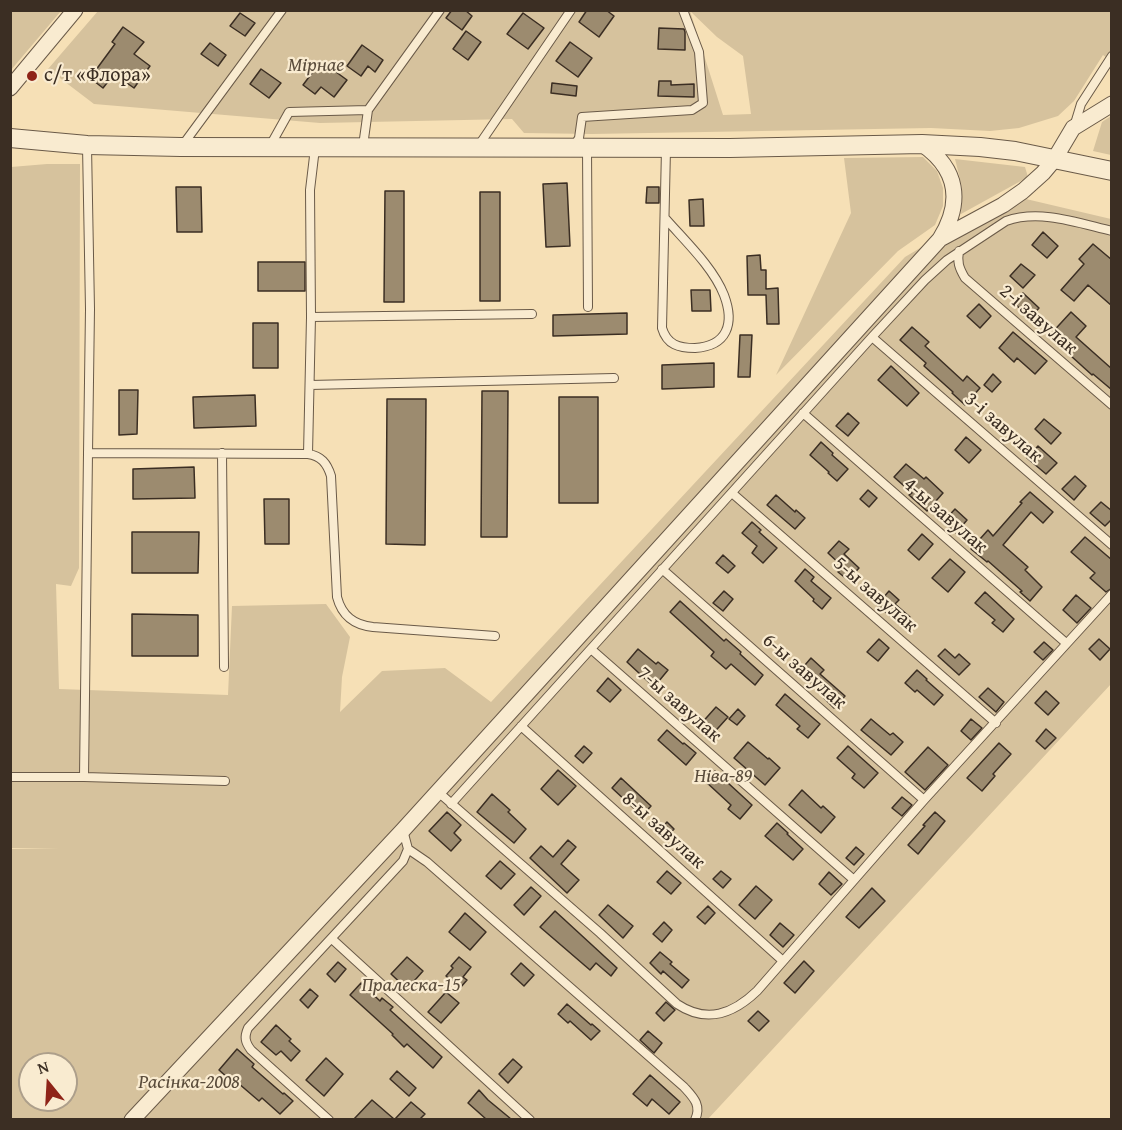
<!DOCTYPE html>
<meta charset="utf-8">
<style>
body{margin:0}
#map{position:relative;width:1122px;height:1130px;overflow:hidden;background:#f6e0b6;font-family:"Gentium Book Plus",serif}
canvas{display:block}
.frame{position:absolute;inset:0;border:12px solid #3b2e23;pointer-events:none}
.north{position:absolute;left:18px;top:1052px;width:60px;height:60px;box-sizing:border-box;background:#f9ebd0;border:2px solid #ad9f8b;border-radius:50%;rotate:342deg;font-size:16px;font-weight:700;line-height:24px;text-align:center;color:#3b2e23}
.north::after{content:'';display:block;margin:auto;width:21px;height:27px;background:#8f2418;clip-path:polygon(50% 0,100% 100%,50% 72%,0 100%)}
</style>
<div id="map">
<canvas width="1122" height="1130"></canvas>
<div class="frame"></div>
<div class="north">N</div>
</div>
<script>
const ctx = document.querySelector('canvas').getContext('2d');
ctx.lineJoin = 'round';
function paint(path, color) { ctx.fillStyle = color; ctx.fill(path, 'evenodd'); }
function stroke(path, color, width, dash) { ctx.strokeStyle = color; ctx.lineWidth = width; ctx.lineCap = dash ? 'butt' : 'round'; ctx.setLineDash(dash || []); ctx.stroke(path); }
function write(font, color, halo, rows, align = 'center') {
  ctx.font = font + ' "Gentium Book Plus",serif'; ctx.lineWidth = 4.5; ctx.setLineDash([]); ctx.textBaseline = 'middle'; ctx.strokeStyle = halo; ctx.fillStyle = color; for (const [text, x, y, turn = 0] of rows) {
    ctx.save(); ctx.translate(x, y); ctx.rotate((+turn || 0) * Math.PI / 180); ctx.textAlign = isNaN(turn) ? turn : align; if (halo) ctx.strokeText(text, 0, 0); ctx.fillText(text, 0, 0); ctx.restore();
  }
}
const green = new Path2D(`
 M11 10 61 11 11 70 10 11Z
 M98 11H1111V61L1103 55 1074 101 1058 116 1019 128 990 131 931 128 592 134 524 133 512 119 320 123 94 104 48 69ZM690 11 717 37 743 56 751 114 723 115Z
 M1111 116V155L1093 151 1102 122Z
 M923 157 937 171 943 188V206L935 225 898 251 776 375 851 213 844 158Z
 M955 159 1025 167 1028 177 961 214 962 187Z
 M47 164H80L79 568 71 586 56 584 59 689 228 695 232 606 326 604 350 637 342 677 340 712 382 671 445 668 491 702 905 257 1009 195 1111 219V684L708 1119H11V849H59L11 848V167ZM30 1064H66V1100H30Z`);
const building = new Path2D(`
 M452 10H465L472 16 462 30 446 18Z
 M587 10H606L614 16 599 37 579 22Z
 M240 13 255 23 245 36 230 26Z
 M523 13 544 28 528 49 507 34Z
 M123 27 144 42 134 54 150 66 134 88 114 74 103 88 90 78 115 44 112 42Z
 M659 28 684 29 685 32V50L658 49Z
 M466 31 481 42 468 60 453 49Z
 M570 42 592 58 578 77 556 61Z
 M210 43 226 55 218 66 201 54Z
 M362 45 383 60 375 72 368 66 361 76 347 66Z
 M321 61 347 80 334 97 321 87 315 94 303 85Z
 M261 69 281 83 269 98 250 84Z
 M659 81H671V85L694 84V97L658 96Z
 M552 83 577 86 576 96 551 93Z
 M567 183 570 246 546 247 543 184Z
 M176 187H201L202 232H177Z
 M647 187H659V203H646Z
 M385 191H404V302H384Z
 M480 192H500V301H480Z
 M703 199 704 226H690L689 200Z
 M1043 232 1058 246 1047 258 1032 245Z
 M1093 244 1112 260V306L1088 285 1074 301 1061 290 1084 264 1079 259Z
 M760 255 761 270H766V289L778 288 779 324H767L766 295H748L747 256Z
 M258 262H305V291H258Z
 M1021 264 1035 275 1023 288 1010 276Z
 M691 290H710L711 311H692Z
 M1023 293 1039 308 1030 318 1014 303Z
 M979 304 991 316 980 328 967 316Z
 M1071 312 1086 326 1076 337 1112 369V390L1093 374 1092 375 1049 336Z
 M627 313V334L553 336V315Z
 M253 323H278V368H253Z
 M912 327 929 342 925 346 963 381 967 376 980 388 965 405 952 393 953 392 924 366 926 363 900 340Z
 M1013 332 1047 361 1035 374 1017 358 1014 362 999 348Z
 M740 335H752L750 377H738Z
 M714 363V387L662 389V365Z
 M891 366 919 393 907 406 878 380Z
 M993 374 1001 382 992 392 984 385Z
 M119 390H138L137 434 119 435Z
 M482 391H508L507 537H481Z
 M255 395 256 426 194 428 193 397Z
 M559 397H598V503H559Z
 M387 399H426L425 545 386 544Z
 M848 413 859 423 848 436 836 426Z
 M1044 419 1061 433 1051 444 1035 429Z
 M966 437 981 450 969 463 955 450Z
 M821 442 833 453 832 455 848 469 837 481 828 473 829 472 810 455Z
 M1038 446 1057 463 1046 474 1027 458Z
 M906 464 924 479 926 477 943 493 927 511 909 495 912 493 894 477Z
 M194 467 195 498 133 499V469Z
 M1075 476 1086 486 1074 500 1062 489Z
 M868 490 877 498 869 507 860 499Z
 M1030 492 1053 512 1043 523 1031 512 1003 545 1028 567 1025 570 1042 587 1030 601 1020 592 1022 591 988 561 987 562 971 549 988 530 993 536 1022 503 1020 502Z
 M776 495 795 512 796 510 805 518 795 529 767 505Z
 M264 499H289V544H265Z
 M1101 502 1112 511V519L1105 526 1090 513Z
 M955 509 967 520 956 533 943 522Z
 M752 522 761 530 759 532 777 548 763 563 752 553 757 546 742 533Z
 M132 532H199L198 573H132Z
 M922 534 933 544 919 560 908 550Z
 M1085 537 1112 560V588L1106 592 1090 578 1095 573 1071 552Z
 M839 541 849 549 844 554 859 568 848 580 838 572 843 567 828 553Z
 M723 555 735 566 728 573 716 563Z
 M950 559 965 572 948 592 932 578Z
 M805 569 814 577 811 581 831 598 822 609 813 601 814 599 795 581Z
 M724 591 733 599 723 611 713 603Z
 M889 591 899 600 895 604 910 617 902 626 877 605Z
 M985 592 1014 619 1003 632 992 623 995 620 975 603Z
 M1076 595 1091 608 1077 623 1063 610Z
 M680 601 724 641 726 639 741 652 740 654 763 675 755 685 731 664 726 669 711 656 714 652 670 612Z
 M132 614 198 615V656H132Z
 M879 639 889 648 878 661 867 652Z
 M1099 639 1110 649 1100 660 1089 649Z
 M1044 642 1053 650 1043 660 1034 652Z
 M638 649 656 664 658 662 668 670 654 687 627 662Z
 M945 649 955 658 959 654 970 664 959 675 938 656Z
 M811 658 824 670 820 674 845 696 834 708 824 698 826 696 799 672Z
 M917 670 927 679 926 680 943 695 934 705 917 690 915 692 905 683Z
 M608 678 621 690 610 702 597 691Z
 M988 688 1004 702 996 712 979 697Z
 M1046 691 1059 703 1048 715 1035 703Z
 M785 694 820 724 808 738 797 729 800 726 776 705Z
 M716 707 728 717 710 737 699 726Z
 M738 709 745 716 737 725 729 719Z
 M871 719 890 735 893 733 903 742 891 755 861 730Z
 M971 719 982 728 971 740 961 731Z
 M1046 729 1056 738 1045 749 1036 741Z
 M667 730 683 744 684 743 696 753 686 765 658 740Z
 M748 742 768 759 769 758 780 768 765 785 734 758Z
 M999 743 1011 754 993 774 995 776 982 791 967 778Z
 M584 746 592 753 583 763 575 756Z
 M848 746 878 773 864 788 852 778 855 774 837 758Z
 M928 747 948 765 925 790 905 772Z
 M558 770 576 786 558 805 541 789Z
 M715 771 752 805 740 819 728 809 731 805 705 781Z
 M621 778 651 806 642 816 612 788Z
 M802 790 821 808 823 806 835 817 821 833 789 805Z
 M492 794 510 810 508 812 526 829 514 843 477 812Z
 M902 797 912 805 902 816 892 808Z
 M447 812 461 825 454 833 461 840 451 851 429 831Z
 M935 812 945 821 918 854 908 845 925 826 923 825Z
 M667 822 674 829 665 839 658 832Z
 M777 823 788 833 787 834 803 849 793 860 765 836Z
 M568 840 576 847 561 864 579 880 567 893 530 858 541 846 553 857Z
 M856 847 864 854 854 865 846 858Z
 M500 861 515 874 501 889 486 876Z
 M667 871 681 883 671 894 657 882Z
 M721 871 731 879 723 888 713 879Z
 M829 872 842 884 831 895 819 884Z
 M756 886 772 900 755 919 739 905Z
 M531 887 541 896 524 915 514 905Z
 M872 888 885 901 859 928 846 917Z
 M608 905 633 926 623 938 599 915Z
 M708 906 715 913 705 924 697 917Z
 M555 911 617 968 611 976 596 963 590 970 540 927Z
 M465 913 486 932 470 950 449 932Z
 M664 922 672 930 662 942 653 934Z
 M780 923 794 935 783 947 770 935Z
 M660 952 672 962 670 964 689 980 682 988 663 971 661 974 650 963Z
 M407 957 423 971 407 989 391 974Z
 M459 957 471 967 463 977 467 980 460 988 446 976 453 968 451 966Z
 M804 961 814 971 795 993 784 983Z
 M338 962 346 969 335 982 327 974Z
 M521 963 534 975 524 986 511 974Z
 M361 983 380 1001 382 998 393 1007 390 1010 442 1057 433 1068 407 1044 404 1047 392 1035 393 1034 350 995Z
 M310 989 318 996 308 1008 300 1000Z
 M446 992 459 1003 441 1023 428 1012Z
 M666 1002 675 1010 664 1021 656 1013Z
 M567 1004 591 1025 592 1024 600 1031 591 1040 570 1021 568 1023 558 1014Z
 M758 1011 769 1021 759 1031 748 1021Z
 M276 1025 291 1039 289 1041 300 1051 291 1061 281 1051 276 1055 261 1042Z
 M648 1031 662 1043 654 1053 640 1040Z
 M237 1049 254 1064 252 1067 283 1094 284 1093 293 1101 280 1114 262 1098 259 1101 238 1083 236 1085 219 1070Z
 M326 1058 343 1074 324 1096 306 1080Z
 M513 1059 522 1067 508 1083 499 1074Z
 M397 1071 416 1088 409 1096 390 1079Z
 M650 1075 680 1102 669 1114 652 1099 647 1106 633 1094Z
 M479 1090 488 1100 511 1119H486L468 1103Z
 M372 1100 394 1119H354Z
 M411 1102 425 1114 420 1119H395Z`);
const service = new Path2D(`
 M1074 127 1081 104 1112 56
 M479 145 571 10
 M87 146 90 309 88 453 308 454 311 317 310 190 315 148
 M182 146 282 10
 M270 146 289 112 368 110
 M363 146 368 110 440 10
 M574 146 579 138 582 117 692 110 703 103 699 52 683 10
 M587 148 588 307
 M665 218C685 241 713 267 724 295 735 324 727 346 695 348 679 348 667 345 662 328L666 149
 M959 251C957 262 959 268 965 278L1112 405
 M311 317 532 314
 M872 337 1112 545
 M310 385 614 378
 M803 413 1066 643
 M222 453 224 667
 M308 454C321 456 327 463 331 476L337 597C342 616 354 625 373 627L495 636
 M732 493 996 723
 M662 569 924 800
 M591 649 854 880
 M521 726 783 961
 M10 777H84L88 453
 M84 777 225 781
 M437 791 600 933 677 1004C707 1024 733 1014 757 991L924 800 1112 594
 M451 804 872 337 925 280 947 260 1006 221C1040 209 1078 223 1112 231
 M408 849 427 862 684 1087C693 1097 702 1105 695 1120
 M332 939 530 1120
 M329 1120 251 1050C245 1042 244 1037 248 1028L403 861 408 849 403 830`);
const minor = new Path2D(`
 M10 88 75 10
 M922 144C958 169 963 202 940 239
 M132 1120 403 830 940 239 1003 205 1023 191 1043 173 1054 160 1073 128 1112 104`);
const tertiary = new Path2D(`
 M10 138 87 145 181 147 730 148 922 144 980 147 1015 151 1112 171`);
const markers = [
 [32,76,6,"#8f2418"]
];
const parkNames = [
 ["Мірнае",316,66],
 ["Ніва-89",723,777],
 ["Пралеска-15",411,986],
 ["Расінка-2008",189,1083]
];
const poiNames = [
 ["с/т «Флора»",44,76]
];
const streetNames = [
 ["2-і завулак",1038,320,41],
 ["3-і завулак",1003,428,41],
 ["4-ы завулак",945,516,41],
 ["5-ы завулак",875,595,41],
 ["6-ы завулак",804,672,41],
 ["7-ы завулак",679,705,41],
 ["8-ы завулак",663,831,42]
];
paint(green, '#d6c29d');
paint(building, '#9c8b6f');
stroke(building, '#3b2e23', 1.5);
stroke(service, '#6a5a48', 10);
stroke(minor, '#6a5a48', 17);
stroke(tertiary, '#6a5a48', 20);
stroke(service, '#f9ebd0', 8);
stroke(minor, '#f9ebd0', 15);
stroke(tertiary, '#f9ebd0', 18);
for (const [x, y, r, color] of markers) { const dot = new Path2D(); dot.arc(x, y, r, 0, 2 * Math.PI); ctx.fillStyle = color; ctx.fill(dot); stroke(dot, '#f9ebd0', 2); }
write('italic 20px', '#5a4c3b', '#f9ebd0', parkNames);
write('20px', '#3b2e23', '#f9ebd0', poiNames, 'left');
write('20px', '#3b2e23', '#f9ebd0', streetNames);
</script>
